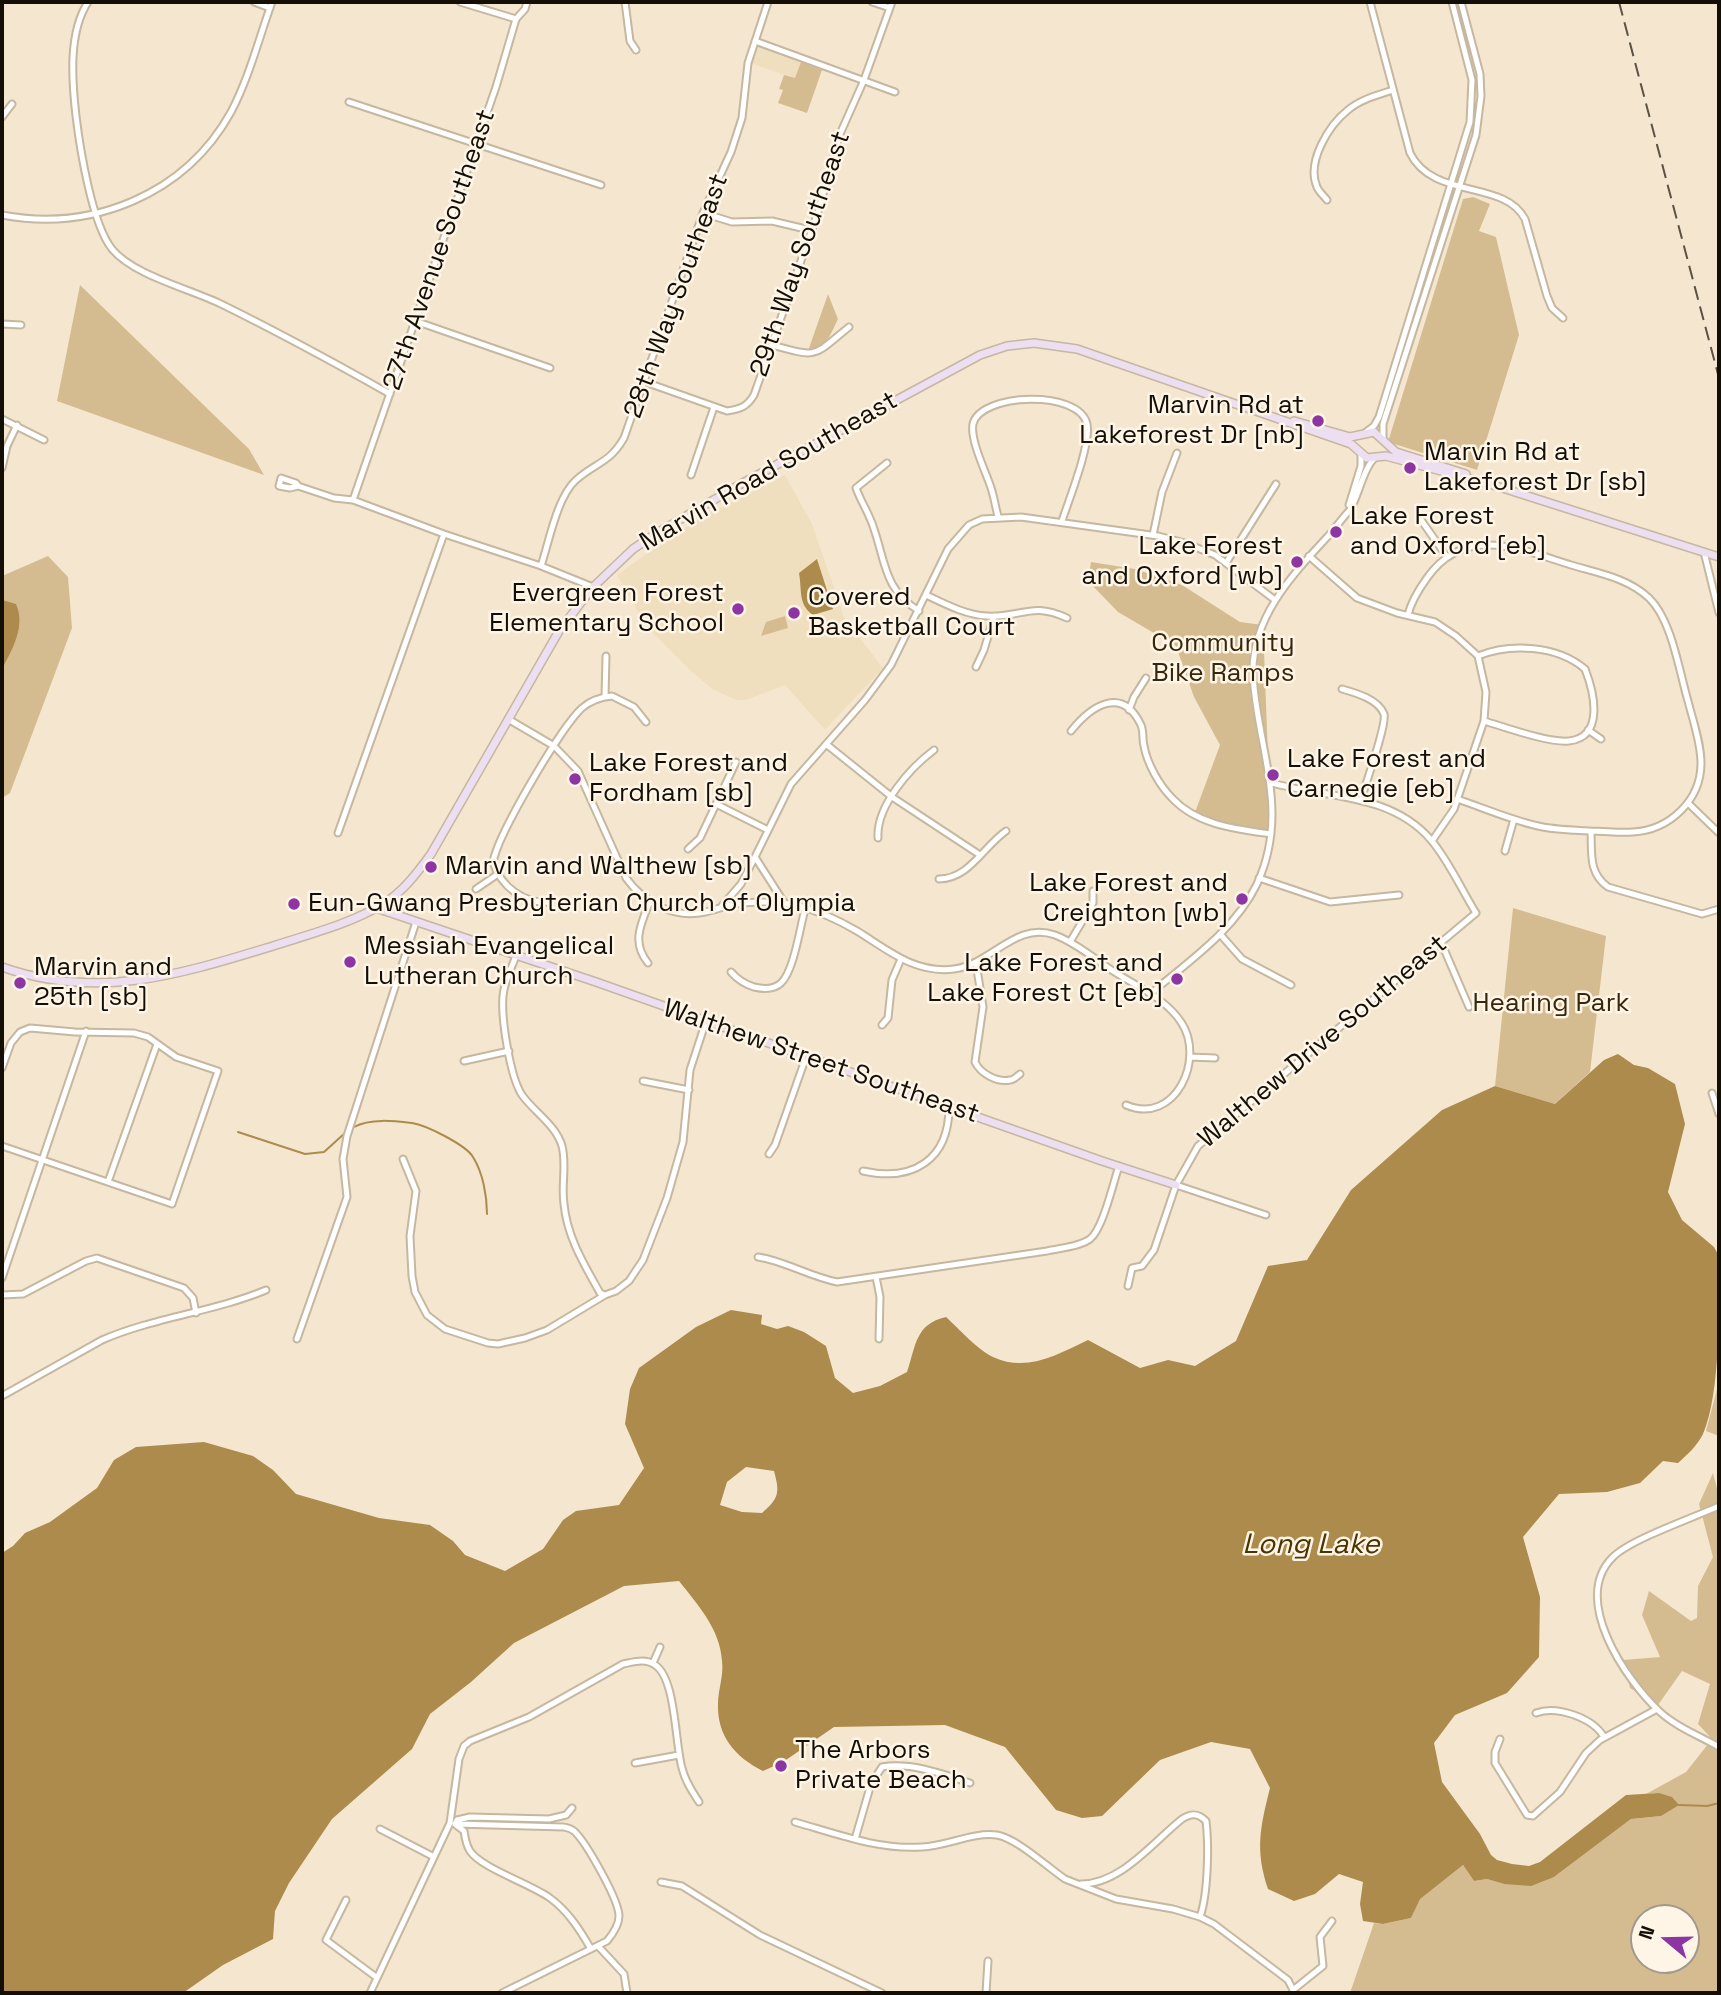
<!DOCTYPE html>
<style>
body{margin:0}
#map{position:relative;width:1721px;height:1995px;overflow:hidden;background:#f5e7cf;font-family:"Space Grotesk",sans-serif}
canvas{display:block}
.frame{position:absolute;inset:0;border:4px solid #130e06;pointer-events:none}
.north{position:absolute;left:1630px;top:1904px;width:70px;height:70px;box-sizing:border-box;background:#fef5e7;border:2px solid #a0998d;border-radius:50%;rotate:289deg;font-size:19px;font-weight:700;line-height:28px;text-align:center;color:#130e06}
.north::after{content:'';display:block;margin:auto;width:24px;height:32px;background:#8c35a3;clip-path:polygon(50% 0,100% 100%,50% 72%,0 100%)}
</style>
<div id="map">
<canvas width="1721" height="1995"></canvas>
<div class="frame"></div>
<div class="north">N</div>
</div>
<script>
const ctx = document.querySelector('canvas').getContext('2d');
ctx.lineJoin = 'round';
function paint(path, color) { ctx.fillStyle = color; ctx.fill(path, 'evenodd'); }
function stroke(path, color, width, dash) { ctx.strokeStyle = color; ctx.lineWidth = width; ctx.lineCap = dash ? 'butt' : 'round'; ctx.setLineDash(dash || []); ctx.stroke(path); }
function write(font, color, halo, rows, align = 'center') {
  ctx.font = font + ' "Space Grotesk",sans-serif'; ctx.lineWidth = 5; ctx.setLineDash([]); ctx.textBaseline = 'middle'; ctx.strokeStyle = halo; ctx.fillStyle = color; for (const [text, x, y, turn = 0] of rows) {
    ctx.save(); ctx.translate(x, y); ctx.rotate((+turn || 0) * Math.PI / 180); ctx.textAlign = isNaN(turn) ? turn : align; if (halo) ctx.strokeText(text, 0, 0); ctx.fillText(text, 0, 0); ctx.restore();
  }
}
const built = new Path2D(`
 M758 46 801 62 795 79 751 63 753 50Z
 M785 475 812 524 844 617 883 668 825 730 785 685 746 700H736L712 689 690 670 647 627 617 575 670 537 703 517Z`);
const green = new Path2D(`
 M801 62 822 70 807 113 778 103 783 90 779 89 784 75 795 78Z
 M1473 197 1490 204 1479 231 1496 237 1519 335 1477 470 1388 442 1463 199Z
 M80 285 249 449 264 475 57 401Z
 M828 294 838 319C831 333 827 348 808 351Z
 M48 556 68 577 72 628 10 793 2 798V576Z
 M1091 562 1135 569 1182 585 1240 622 1263 625 1271 834 1206 821 1194 815 1220 745 1194 697 1176 646 1118 612 1088 581Z
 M785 616 788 628 761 636 766 622Z
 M1513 908 1606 936 1590 1072 1555 1104 1495 1086Z
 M1719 1382V1436L1706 1431Z
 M1713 1473 1719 1496V1993H1350L1374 1923 1383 1924 1411 1918 1419 1899 1463 1865 1474 1881 1487 1879 1504 1884 1554 1877 1631 1819 1661 1816 1659 1793 1646 1794 1686 1772 1712 1739 1698 1724 1710 1684 1682 1671 1658 1705 1630 1688 1623 1660 1660 1657 1642 1615 1649 1591 1691 1621 1697 1618 1698 1586 1713 1557 1699 1504ZM1644 1918H1686V1960H1644Z`);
const water = new Path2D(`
 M817 559 833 609 813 615C798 605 802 590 799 573Z
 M2 600 16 604C26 626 12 650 2 669Z
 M1618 1054 1634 1065 1648 1068 1675 1084 1685 1124 1668 1192 1682 1220 1714 1247 1719 1256C1719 1305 1721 1393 1703 1434 1697 1446 1688 1454 1678 1463L1663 1461 1640 1483 1607 1492 1559 1494 1523 1537 1540 1597 1539 1657 1507 1693 1455 1715 1434 1743 1442 1782 1480 1834 1491 1855 1497 1860 1512 1864 1529 1866 1540 1862 1626 1795 1659 1793 1672 1797 1679 1805 1661 1816 1631 1819 1554 1877 1531 1886 1504 1884 1487 1879 1474 1881 1463 1865 1420 1899 1411 1918 1383 1924 1363 1921 1360 1904 1363 1882 1339 1874 1315 1894 1294 1901 1268 1889C1255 1850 1260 1828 1270 1788L1250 1749 1211 1742 1160 1760 1102 1816 1082 1818 1056 1810 1005 1747 945 1725 834 1727 783 1762 763 1771C735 1757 717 1736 718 1704 718 1690 724 1675 722 1661 720 1629 698 1605 679 1581L624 1586 514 1643 471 1682 430 1714 412 1749 332 1819 289 1883 275 1911 273 1939 223 1965 183 1993H2V1553L13 1546 25 1533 50 1522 97 1488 114 1460 136 1447 204 1442 253 1456 273 1470 296 1494 379 1518 430 1525 453 1541 465 1555 505 1571 543 1549 563 1520 576 1511 619 1505 644 1468 625 1424 630 1389 639 1368 696 1327 731 1310 762 1315 761 1324 777 1329 788 1326 804 1332 826 1346 835 1378 853 1393 880 1386 907 1372C916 1346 915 1324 946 1317 959 1329 978 1350 993 1357 1027 1373 1058 1354 1088 1340L1140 1368 1168 1360 1195 1366 1236 1341 1268 1266 1307 1260 1351 1190 1442 1110 1495 1086 1555 1104 1604 1060ZM746 1467 774 1471C780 1493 779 1498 762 1513L742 1512 720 1505 727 1482Z`);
const stream = new Path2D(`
 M354 1127C370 1118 395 1121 412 1123 426 1125 466 1145 473 1157 483 1173 487 1196 487 1214
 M238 1132 305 1154 324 1152 345 1133
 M1679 1805 1707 1806 1719 1803`);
const street = new Path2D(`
 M88 2C68 33 72 81 76 116 80 149 92 224 112 249 133 275 190 289 221 304 278 332 335 363 390 394
 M254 2 270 8
 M460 2 516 19
 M625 2 630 41 636 50
 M872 2 890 8
 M1370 2 1410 153C1433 200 1504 179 1525 219L1547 296 1552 308 1563 318
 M755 41 895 92
 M349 102 601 185
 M2 117 12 104
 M1327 200C1324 196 1319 192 1317 187 1306 162 1329 125 1348 110 1361 99 1378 95 1393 90
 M703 213 732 222 772 221 810 230
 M2 215C92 232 185 195 231 112 249 78 259 38 272 2
 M415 321 550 368
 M2 324 21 325
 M772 345C819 358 812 357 849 327
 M645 382 727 411C740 409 747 407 754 395L817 215 840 134 864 80 892 2
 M2 419 44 440
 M1366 432 1374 426 1379 417 1470 122 1472 80 1452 2
 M1383 438V424L1476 135 1481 96 1480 74 1461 2
 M887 463 856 488C861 502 870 515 874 529 886 564 884 589 919 611
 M2 468 7 446 17 425
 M691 475 714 407
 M281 478 296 483 298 486 290 488 279 486Z
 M298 486 334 498 353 500 444 534 541 566 593 587
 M353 500 496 87 516 19 525 9 527 2
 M1349 505 1361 466V455
 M998 516C995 506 994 495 990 485 985 470 970 440 973 424 980 393 1079 389 1087 424 1091 445 1069 499 1062 521
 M1419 517 1447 557
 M1153 535 1162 492 1177 453
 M1704 552 1719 613
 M1309 556 1357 598 1397 613 1435 622 1456 636 1478 656 1486 692 1484 721 1454 809 1432 841
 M1226 563 1276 484
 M541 566C549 542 557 497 576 480 596 462 609 464 624 438L703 213 731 152 742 118 748 63 768 2
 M926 595C945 604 966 615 987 616 1022 618 1031 601 1067 618
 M1408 615C1411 602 1419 589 1427 578 1465 524 1520 549 1571 565 1598 573 1628 578 1649 598 1672 620 1679 671 1688 701 1693 721 1701 743 1701 763 1701 801 1669 830 1633 832 1619 833 1605 831 1591 831 1574 830 1555 830 1538 826 1511 820 1484 808 1457 799
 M1478 656C1510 643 1557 645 1585 669 1594 692 1605 737 1569 741 1548 743 1505 727 1484 721
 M976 667 984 650 994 616
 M1342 689C1356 693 1378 699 1384 714 1387 725 1365 785 1361 800
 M605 697 606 656
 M1129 710 1134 697 1146 678
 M508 719 554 746 578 771 626 878C644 903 674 919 705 912 715 910 725 906 735 904 756 901 778 901 799 906 818 911 840 921 857 931 888 950 915 974 954 969 992 964 1015 921 1055 935 1076 943 1095 959 1113 971 1136 986 1165 998 1181 1022 1206 1059 1175 1126 1126 1105
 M1588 730 1601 739
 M1071 731C1091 706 1122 685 1141 725 1144 732 1142 739 1144 746 1147 763 1159 785 1172 798 1197 825 1236 829 1271 834
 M826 744 892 797 980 855
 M1688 803 1719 833
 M716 804 768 830
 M1591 831C1592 852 1588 873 1608 887L1702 914 1719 909
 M338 833 444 534
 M878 838C876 806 910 768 934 750
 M688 849 700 838 736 762
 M1505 851 1514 819
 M1259 878 1330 902 1399 895
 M939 879C969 879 983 847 1006 831
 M476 889 498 874
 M550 902C524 904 501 887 493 862 498 834 561 727 582 708 590 701 602 697 612 696L634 707 646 722
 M785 904 755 857 791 784 865 700 891 665 948 549 969 525 982 519 1021 517 1158 536 1185 543 1215 555 1275 600
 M722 906 741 884 755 857
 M1220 934 1242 959 1291 985
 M1070 942 1093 903V891
 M1441 942 1469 1007
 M516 956C511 969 504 982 503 996 501 1018 510 1077 522 1095 534 1112 556 1125 562 1146 567 1165 561 1185 564 1204 567 1237 584 1264 600 1293L605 1295
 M648 963C631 942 641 924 650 901
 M976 963 983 1007 975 1062C980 1073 997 1083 1010 1080 1014 1080 1017 1076 1020 1074
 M731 972C738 980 744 984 754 987 763 989 774 990 781 983 794 971 800 927 805 909
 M1150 994C1188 962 1235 930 1257 884 1291 810 1257 748 1253 675 1251 617 1294 573 1330 534 1337 526 1343 517 1350 510 1359 495 1364 466 1376 457
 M882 1025 888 1018 892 980 901 959
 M1190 1057 1215 1058
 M464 1061 509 1051
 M2 1068 11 1043 20 1032 30 1028 75 1032 134 1033 148 1037 176 1057 218 1071 172 1204 2 1146
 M643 1081 689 1090
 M1712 1093 1719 1114
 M769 1154 775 1145 806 1057
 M403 1159 416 1191 410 1236 412 1276 415 1292 427 1315 445 1329 488 1343 498 1344 525 1338 547 1330 605 1295 616 1291 629 1281 643 1260 667 1198 683 1142 690 1070 706 1021
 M863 1171C913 1182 949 1160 949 1107
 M108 1182 157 1044
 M1176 1185 1266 1215
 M758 1257C785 1261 808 1276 837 1282L1047 1251C1059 1248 1079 1247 1090 1239 1103 1229 1113 1183 1119 1166
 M876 1277 880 1297 879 1339
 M2 1278 86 1031
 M1128 1286 1132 1268 1142 1266 1154 1250 1176 1185 1198 1146 1476 913C1461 889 1449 861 1431 840 1391 793 1326 798 1272 783
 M2 1295 23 1294 86 1261 97 1258 184 1288 193 1298 196 1313
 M297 1339 347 1197 343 1159 347 1136 416 922
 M2 1396 102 1340C155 1317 213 1312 266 1290
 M1719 1506C1693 1518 1631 1539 1613 1557 1570 1599 1626 1680 1659 1711 1676 1727 1700 1736 1719 1747
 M653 1663 660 1647
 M1536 1713C1557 1705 1593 1718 1604 1737
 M1500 1739 1495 1752V1763L1527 1815 1533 1816 1560 1792 1586 1753 1600 1740 1657 1709
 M635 1763 679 1755
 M795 1822C837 1834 879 1850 922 1847 947 1846 972 1832 997 1835 1018 1839 1047 1867 1065 1879L1116 1899 1173 1909 1200 1917 1214 1924 1288 1980 1293 1990
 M455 1824 564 1827C568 1828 570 1828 574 1831 586 1842 619 1900 619 1916 619 1925 612 1935 607 1941L502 1993
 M455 1824 457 1820 470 1817 549 1819 566 1815 572 1808
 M456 1825 464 1831C465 1838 466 1845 470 1851 481 1868 531 1884 550 1898 568 1911 580 1930 591 1949
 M380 1829 434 1857
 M855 1839 871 1784 882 1767C911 1762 943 1774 970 1783
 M661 1882 682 1886 760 1935 882 1993
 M1081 1884C1121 1884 1153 1842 1182 1819 1191 1813 1198 1813 1206 1821 1209 1846 1208 1894 1200 1917
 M346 1900 326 1940 376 1977
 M598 1946 624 1974 627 1993
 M370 1993 450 1823 459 1759 464 1746 470 1741 529 1717 623 1664C634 1662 645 1658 655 1665 676 1678 675 1744 682 1768 685 1781 692 1791 699 1802
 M986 1993 988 1961
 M1294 1993 1293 1990 1323 1966 1320 1937 1332 1921`);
const secondary = new Path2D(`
 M1294 421 1350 437 1374 432 1396 452 1466 474
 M1490 484 1719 557
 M376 908 596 982 1102 1161 1176 1185
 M2 967C98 1001 181 974 273 946 310 934 350 924 383 904 403 892 417 873 431 854L559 631 593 587 633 549 657 533 741 484 980 355 1007 346 1034 343 1077 349 1351 444 1367 458 1386 456 1493 485`);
const rail = new Path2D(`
 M1619 2 1719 378`);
const markers = [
 [1318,421,7,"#8c35a3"],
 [1410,468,7,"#8c35a3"],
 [1336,532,7,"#8c35a3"],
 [1297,562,7,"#8c35a3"],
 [738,609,7,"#8c35a3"],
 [794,613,7,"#8c35a3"],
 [1273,775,7,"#8c35a3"],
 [575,779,7,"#8c35a3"],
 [431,867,7,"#8c35a3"],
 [1242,899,7,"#8c35a3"],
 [294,904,7,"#8c35a3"],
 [350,962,7,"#8c35a3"],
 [1177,979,7,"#8c35a3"],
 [20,983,7,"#8c35a3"],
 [781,1766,7,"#8c35a3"]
];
const streetNames = [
 ["27th Avenue Southeast",440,250,-71],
 ["29th Way Southeast",801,254,-71],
 ["28th Way Southeast",677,296,-70],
 ["Marvin Road Southeast",769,472,-30],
 ["Walthew Drive Southeast",1323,1042,-40],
 ["Walthew Street Southeast",821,1062,19]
];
const poiNames = [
 ["Marvin Rd at",1304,406,"right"],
 ["Lakeforest Dr [nb]",1304,436,"right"],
 ["Marvin Rd at",1424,453],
 ["Lakeforest Dr [sb]",1424,483],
 ["Lake Forest",1350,517],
 ["and Oxford [eb]",1350,547],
 ["Lake Forest",1283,547,"right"],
 ["and Oxford [wb]",1283,577,"right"],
 ["Evergreen Forest",724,594,"right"],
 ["Elementary School",724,624,"right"],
 ["Covered",808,598],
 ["Basketball Court",808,628],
 ["Lake Forest and",1287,760],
 ["Carnegie [eb]",1287,790],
 ["Lake Forest and",589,764],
 ["Fordham [sb]",589,794],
 ["Marvin and Walthew [sb]",445,867],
 ["Lake Forest and",1228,884,"right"],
 ["Creighton [wb]",1228,914,"right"],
 ["Eun-Gwang Presbyterian Church of Olympia",308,904],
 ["Messiah Evangelical",364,947],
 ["Lutheran Church",364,977],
 ["Lake Forest and",1163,964,"right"],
 ["Lake Forest Ct [eb]",1163,994,"right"],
 ["Marvin and",34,968],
 ["25th [sb]",34,998],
 ["The Arbors",795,1751],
 ["Private Beach",795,1781]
];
const parkNames = [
 ["Community",1223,644],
 ["Bike Ramps",1223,674],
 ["Hearing Park",1551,1004]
];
const waterNames = [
 ["Long Lake",1311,1545]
];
paint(built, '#f0dfbf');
paint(green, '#d5bc90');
paint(water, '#ac8b4c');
stroke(stream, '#ac8b4c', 2);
stroke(street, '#c5b7a0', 9);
stroke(secondary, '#c5b7a0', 10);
stroke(street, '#fff', 5);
stroke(secondary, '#eedef2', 7);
stroke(rail, '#5a5245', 2, [14, 7]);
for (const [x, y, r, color] of markers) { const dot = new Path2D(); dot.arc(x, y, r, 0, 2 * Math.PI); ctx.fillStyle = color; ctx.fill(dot); stroke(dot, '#fef5e7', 2.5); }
write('26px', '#130e06', '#fef5e7', streetNames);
write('26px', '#130e06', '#fef5e7', poiNames, 'left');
write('26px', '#36270a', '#fef5e7', parkNames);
write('italic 28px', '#4b3400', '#fef5e7', waterNames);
</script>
